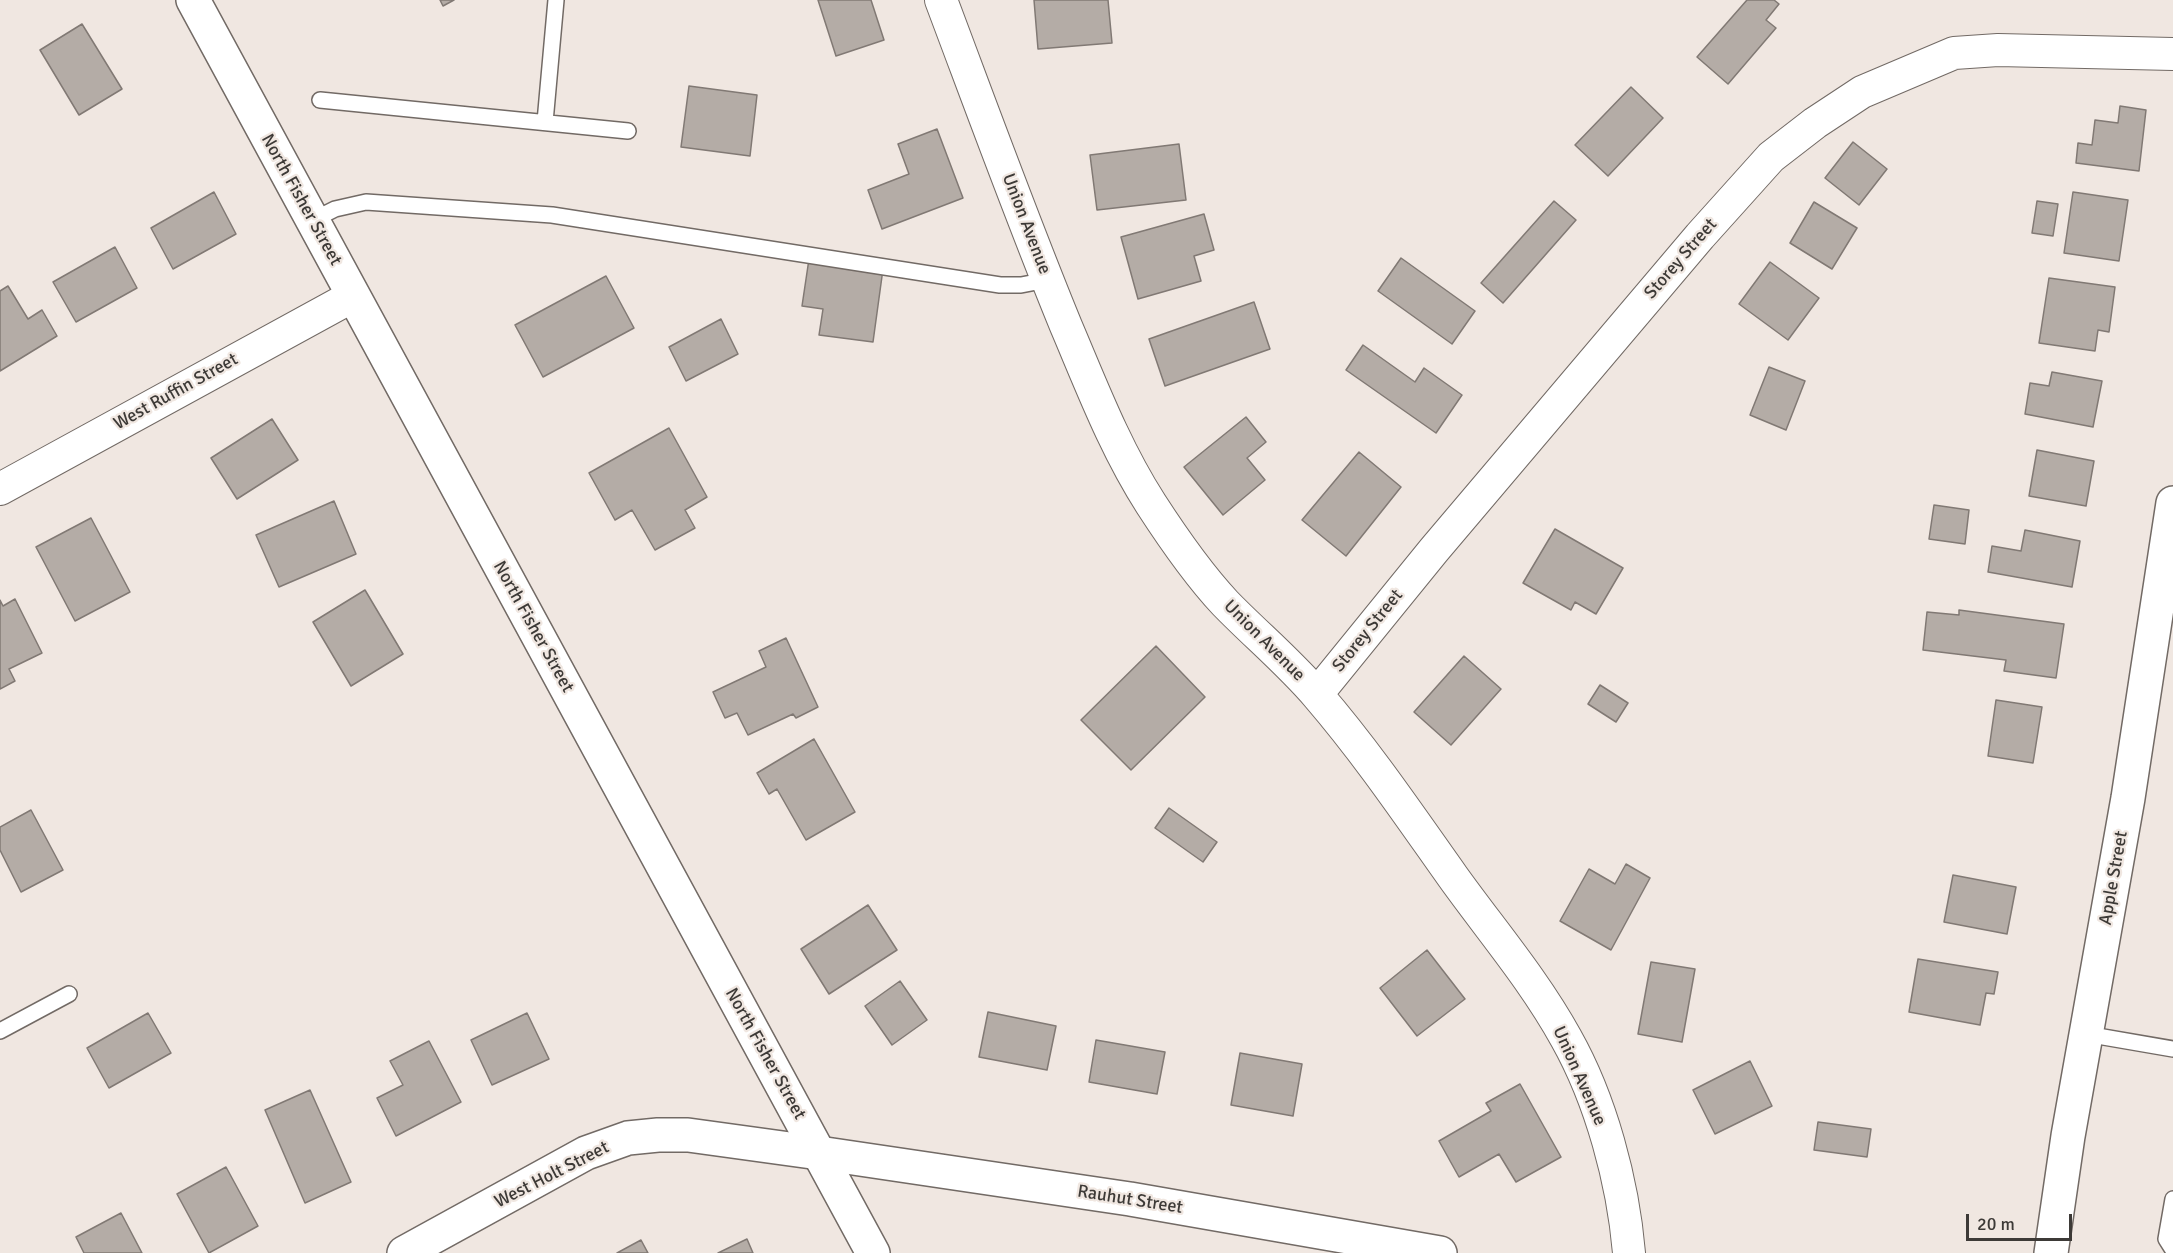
<!DOCTYPE html>
<style>
body{margin:0}
#map{position:relative;width:2173px;height:1253px;overflow:hidden;background:#f0e7e1;font-family:Signika,sans-serif}
canvas{display:block}
.scale{position:absolute;left:1966px;top:1214px;width:106px;height:27px;box-sizing:border-box;border:3px solid #3d3a37;border-top:0;padding-left:8px;font-size:18px;line-height:21px;white-space:nowrap;color:#3d3a37;-webkit-text-stroke:4px #f0e7e1;paint-order:stroke}
</style>
<div id="map">
<canvas width="2173" height="1253"></canvas>
<div class="scale">20 m</div>
</div>
<script>
const ctx = document.querySelector('canvas').getContext('2d');
ctx.lineJoin = 'round';
function paint(path, color) { ctx.fillStyle = color; ctx.fill(path, 'evenodd'); }
function stroke(path, color, width, dash) { ctx.strokeStyle = color; ctx.lineWidth = width; ctx.lineCap = dash ? 'butt' : 'round'; ctx.setLineDash(dash || []); ctx.stroke(path); }
function write(font, color, halo, rows, align = 'center') {
  ctx.font = font + ' Signika,sans-serif'; ctx.lineWidth = 4.5; ctx.setLineDash([]); ctx.textBaseline = 'middle'; ctx.strokeStyle = halo; ctx.fillStyle = color; for (const [text, x, y, turn = 0] of rows) {
    ctx.save(); ctx.translate(x, y); ctx.rotate((+turn || 0) * Math.PI / 180); ctx.textAlign = isNaN(turn) ? turn : align; if (halo) ctx.strokeText(text, 0, 0); ctx.fillText(text, 0, 0); ctx.restore();
  }
}
const building = new Path2D(`
 M440 0H454L443 6Z
 M818 0H871L884 40 836 56Z
 M1034 0H1108L1112 43 1038 49Z
 M1747 0H1774L1779 4 1766 20 1776 28 1728 84 1697 57Z
 M82 24 122 89 79 115 40 50Z
 M689 86 757 95 750 156 681 147Z
 M1631 87 1663 118 1608 176 1575 145Z
 M2120 106 2146 110 2139 171 2076 163 2078 143 2092 145 2095 120 2118 123Z
 M937 129 963 198 882 229 868 190 909 174 898 144Z
 M1853 142 1887 169 1859 205 1825 178Z
 M1179 144 1186 200 1097 210 1090 155Z
 M214 192 236 234 173 269 151 228Z
 M2073 192 2128 200 2119 261 2064 253Z
 M1554 201 1576 220 1503 303 1481 283Z
 M2037 201 2058 204 2053 236 2032 233Z
 M1814 202 1857 228 1832 269 1790 243Z
 M1204 214 1214 250 1194 256 1201 281 1138 299 1121 237Z
 M115 247 137 288 76 322 53 282Z
 M1401 258 1475 311 1452 344 1378 291Z
 M809 259 883 269 873 342 819 335 823 309 802 306Z
 M1770 262 1819 298 1788 340 1739 304Z
 M606 276 634 328 543 377 515 325Z
 M2049 278 2115 287 2109 332 2098 330 2095 351 2039 343Z
 M8 286 28 319 42 310 57 336 0 371V291Z
 M1254 302 1270 349 1165 386 1149 339Z
 M721 319 738 354 686 381 669 347Z
 M1363 345 1415 382 1424 368 1462 395 1436 433 1346 370Z
 M1769 367 1805 381 1786 430 1750 415Z
 M2052 372 2102 381 2093 427 2025 414 2030 383 2049 386Z
 M1246 417 1266 442 1247 458 1265 480 1223 515 1184 467Z
 M272 419 298 460 237 499 211 458Z
 M669 428 707 497 685 510 695 528 655 550 632 510 615 520 589 473Z
 M2037 450 2094 461 2086 506 2029 496Z
 M1359 452 1401 487 1346 556 1302 520Z
 M334 501 356 554 279 587 256 535Z
 M1934 505 1969 510 1965 544 1929 539Z
 M91 518 130 592 75 621 36 547Z
 M1555 529 1623 568 1596 614 1575 602 1571 610 1523 583Z
 M2025 530 2080 541 2072 587 1988 572 1992 546 2021 551Z
 M365 590 403 654 351 686 313 622Z
 M15 599 42 653 9 669 15 681 0 689V600L3 606Z
 M1959 610 2064 624 2056 678 2004 671 2006 660 1923 650 1927 612 1959 615Z
 M786 638 818 707 796 718 793 714 748 735 737 713 725 718 713 692 766 667 759 651Z
 M1156 646 1205 697 1131 770 1081 720Z
 M1464 656 1501 689 1451 745 1414 712Z
 M1600 685 1628 703 1616 722 1588 704Z
 M1996 700 2042 707 2033 763 1988 756Z
 M814 739 855 812 806 840 777 789 769 794 757 773Z
 M1169 808 1217 842 1203 862 1155 828Z
 M31 810 63 870 21 892 0 850V827Z
 M1626 864 1650 878 1611 950 1560 921 1589 869 1615 884Z
 M1953 875 2016 887 2007 934 1944 922Z
 M868 905 897 950 829 994 801 949Z
 M1427 950 1465 999 1417 1036 1380 988Z
 M1918 959 1998 972 1994 994 1986 993 1980 1025 1909 1012Z
 M1651 962 1695 969 1682 1042 1638 1034Z
 M900 981 927 1020 892 1045 865 1006Z
 M988 1012 1056 1026 1047 1070 979 1057Z
 M148 1013 171 1053 109 1088 87 1048Z
 M527 1013 549 1059 492 1085 471 1040Z
 M1096 1040 1165 1052 1157 1094 1089 1082Z
 M429 1041 461 1102 396 1136 377 1098 403 1085 390 1061Z
 M1240 1053 1302 1064 1293 1116 1231 1105Z
 M1750 1061 1772 1106 1715 1134 1693 1090Z
 M1520 1084 1561 1157 1516 1182 1499 1154 1459 1177 1439 1141 1491 1111 1486 1103Z
 M310 1090 351 1182 305 1203 265 1110Z
 M1818 1122 1871 1129 1867 1157 1814 1150Z
 M226 1167 258 1226 209 1253 177 1194Z
 M121 1213 142 1253H84L76 1237Z
 M747 1239 753 1253H718Z
 M641 1240 648 1253H617Z`);
const service = new Path2D(`
 M320 100 628 131
 M545 122 556 0
 M313 220 335 209 366 202 552 215 1000 285H1021L1047 280
 M0 1031 69 994
 M2086 1034 2173 1049
 M2173 1199 2166 1239 2173 1250`);
const minor = new Path2D(`
 M941 0C982 109 1022 219 1066 326 1092 387 1115 448 1151 504 1173 538 1197 573 1225 603 1255 634 1289 662 1318 696 1367 753 1409 815 1453 877 1491 930 1534 980 1566 1038 1601 1100 1623 1182 1629 1253
 M0 489 353 296
 M1317 694 1434 550 1700 236 1771 157 1815 123 1862 92 1954 53 1998 50 2173 54`);
const tertiary = new Path2D(`
 M2051 1253 2068 1136 2128 798 2173 503`);
const secondary = new Path2D(`
 M404 1253 586 1153 628 1138 658 1135H688L819 1153 1130 1199 1440 1253`);
const primary = new Path2D(`
 M193 0 873 1253`);
const streetNames = [
 ["North Fisher Street",301,200,61],
 ["Union Avenue",1026,224,69],
 ["Storey Street",1681,259,-49],
 ["West Ruffin Street",176,392,-29],
 ["North Fisher Street",533,627,61],
 ["Storey Street",1368,631,-51],
 ["Union Avenue",1264,641,45],
 ["Apple Street",2114,878,-80],
 ["North Fisher Street",765,1054,61],
 ["Union Avenue",1579,1076,66],
 ["West Holt Street",552,1175,-27],
 ["Rauhut Street",1130,1200,9]
];
paint(building, '#b4aca6');
stroke(building, '#817974', 1.5);
stroke(service, '#726a65', 18);
stroke(minor, '#726a65', 34);
stroke(tertiary, '#726a65', 36);
stroke(secondary, '#726a65', 36);
stroke(primary, '#726a65', 36);
stroke(service, '#fff', 15);
stroke(minor, '#fff', 32);
stroke(tertiary, '#fff', 33);
stroke(secondary, '#fff', 33);
stroke(primary, '#fff', 33);
write('18px', '#3d3a37', '#f0e7e1', streetNames);
</script>
